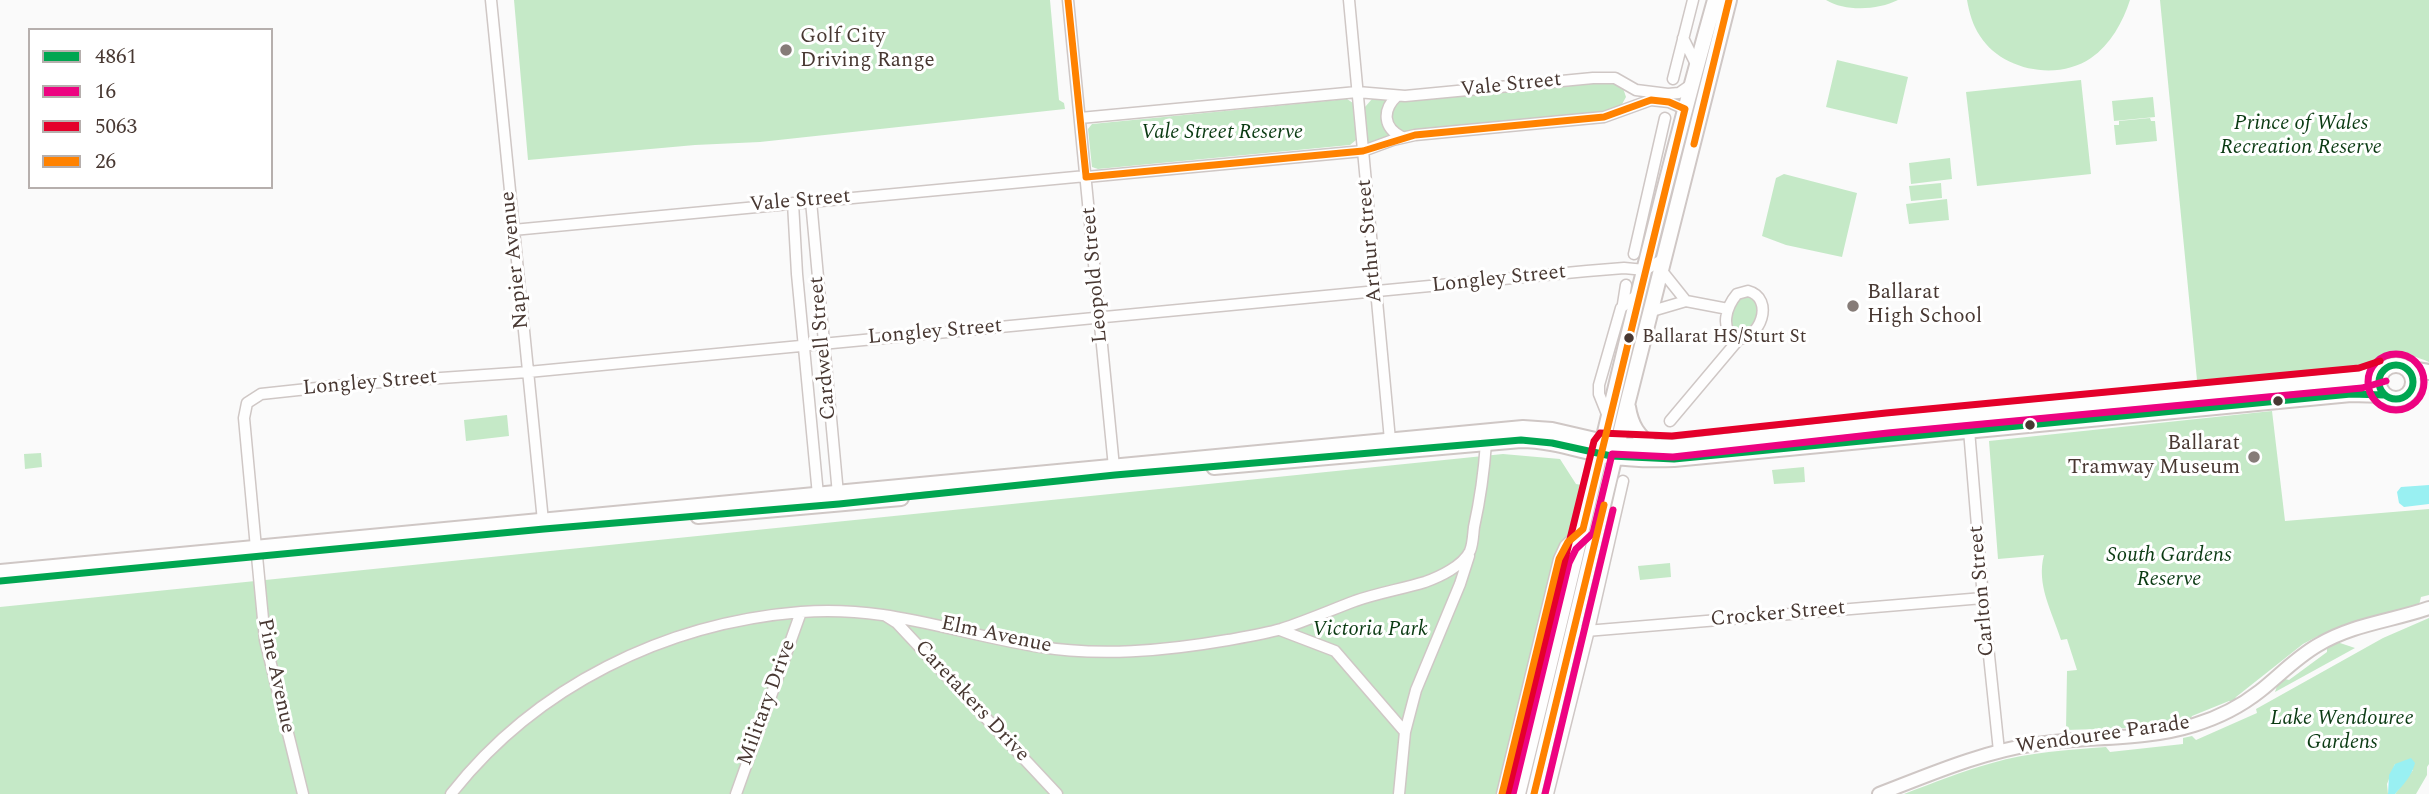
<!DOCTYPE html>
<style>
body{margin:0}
#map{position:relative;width:2429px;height:794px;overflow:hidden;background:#fafafa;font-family:Spectral,serif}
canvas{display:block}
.legend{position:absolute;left:28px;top:28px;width:245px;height:161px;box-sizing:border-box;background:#fff;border:2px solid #b6afad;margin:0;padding:9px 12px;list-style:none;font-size:21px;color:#483832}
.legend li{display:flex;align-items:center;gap:14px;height:35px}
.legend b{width:35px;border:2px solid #b6afad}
</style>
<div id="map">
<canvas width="2429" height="794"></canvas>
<ul class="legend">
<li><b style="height:9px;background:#00a651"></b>4861</li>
<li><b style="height:9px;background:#ed0381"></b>16</li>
<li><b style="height:9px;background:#e4002b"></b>5063</li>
<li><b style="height:9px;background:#ff8200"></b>26</li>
</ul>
</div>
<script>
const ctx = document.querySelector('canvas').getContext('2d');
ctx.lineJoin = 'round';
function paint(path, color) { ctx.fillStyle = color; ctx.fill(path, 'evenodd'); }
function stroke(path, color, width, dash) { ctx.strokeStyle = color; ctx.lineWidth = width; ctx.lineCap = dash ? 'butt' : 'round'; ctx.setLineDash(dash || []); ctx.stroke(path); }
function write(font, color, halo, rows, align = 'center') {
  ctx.font = font + ' Spectral,serif'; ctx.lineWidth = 6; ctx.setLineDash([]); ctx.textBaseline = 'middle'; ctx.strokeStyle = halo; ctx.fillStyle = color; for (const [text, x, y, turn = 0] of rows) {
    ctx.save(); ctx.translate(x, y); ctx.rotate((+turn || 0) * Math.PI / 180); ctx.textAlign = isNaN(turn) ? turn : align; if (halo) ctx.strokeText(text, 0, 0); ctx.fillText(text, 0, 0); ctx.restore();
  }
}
const green = new Path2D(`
 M514 0H1050L1059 100 1064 103 1065 109 760 142 695 145 528 160Z
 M1826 0H1898C1878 10 1846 12 1826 0Z
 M1967 0H2130C2123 22 2110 45 2091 58 2058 81 2002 71 1980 36 1973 26 1969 12 1967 0Z
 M2160 0H2429V362C2402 351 2387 350 2363 366L2197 380Z
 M1837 60 1908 77 1897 124 1826 107Z
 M2081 80 2091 174 1977 186 1966 92Z
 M1610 81 1623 88 1626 97 1621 106 1610 112 1409 133C1396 132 1390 123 1391 110L1402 100Z
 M2153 97 2155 117 2114 121 2112 101Z
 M1347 99 1353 103 1356 140 1350 145 1098 169 1092 167 1088 129 1092 124Z
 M1372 99 1387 100C1380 113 1380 124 1391 136L1370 143 1368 142 1365 107Z
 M2150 118 2151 121H2155L2157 141 2116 145 2114 125H2119V121Z
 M1950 158 1952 179 1911 184 1909 163Z
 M1784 174 1857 193 1842 257 1786 245 1762 236 1776 178Z
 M1941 183 1942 198 1911 201 1909 186Z
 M1947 199 1949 220 1909 224 1906 204Z
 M1747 294 1754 297C1761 312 1755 328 1739 333L1731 328C1729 311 1732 302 1747 294Z
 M2272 411 2285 521 2429 509V595L2421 597 2419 605 2363 620 2321 637 2318 636 2303 644 2236 697 2234 701H2229L2192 716 2190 720 2130 728 2066 730 2067 671 2077 670 2067 639 2061 640C2052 611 2036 585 2044 555L1998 559 1989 441Z
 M507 415 509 436 466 441 464 420Z
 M41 453 42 467 25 469 24 454Z
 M1503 454 1560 459 1576 484 1587 486 1575 529 1565 540 1499 794H0V607Z
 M1804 467 1805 482 1774 484 1772 470Z
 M1670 563 1671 577 1640 580 1638 566Z
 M2429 618V764L2427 767V775L2416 794H2395L2413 770 2395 764 2387 784 2388 794H1904C1933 783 1962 771 1992 763 2029 752 2068 750 2106 747L2110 752 2183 744V738L2192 736 2196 740 2257 713 2256 709 2383 638Z
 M2337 642 2355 648 2275 692 2277 686 2285 679 2289 680 2327 652V647Z`);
const water = new Path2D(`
 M2429 485V504L2404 507 2399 503 2397 492 2401 487Z
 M2411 758 2415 763C2412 776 2403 785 2395 794H2388L2389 775 2395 764Z`);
const minor = new Path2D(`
 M491 0 543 521
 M1068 0 1114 467
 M1349 0 1390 440
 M1683 38 1696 64
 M1673 79 1693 0
 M1397 96C1382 110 1383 128 1402 137
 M1080 118 1357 92 1405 96 1593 78H1615L1636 90 1668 94 1679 93 1692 84
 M1086 177 1363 151 1393 140 1415 135 1604 117 1651 100 1669 102 1685 109
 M811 201 838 494
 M793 203 797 274 818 495
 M513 230 1086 176
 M1634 254 1665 118
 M1662 271 1686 301
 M1748 291C1775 298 1761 341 1735 339 1720 328 1726 307 1737 294Z
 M1623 304 1626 285
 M1652 311 1686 301 1728 309
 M1609 419 1599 394V385L1621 308 1638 294
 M1670 421 1739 339
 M1969 430 1983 598 1999 751
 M256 548 244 418 247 403 261 394 354 384 528 372 1587 271 1624 268 1645 270 1665 258
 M257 556 265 640 303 794
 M886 616 897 623 1057 794
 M1280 630 1335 651 1405 732 1399 794
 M1574 632 1983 598
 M1405 732 1416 690 1460 584 1469 556
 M451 794C536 686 665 623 801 612 886 605 953 633 1035 646 1099 657 1164 651 1228 640 1245 637 1264 634 1281 629 1306 621 1331 610 1355 601 1378 593 1402 589 1425 582 1439 577 1463 566 1470 551 1473 544 1473 535 1474 527 1480 500 1484 472 1486 443
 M736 794 801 612
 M1502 794 1559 559 1565 546 1582 530
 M1548 794 1589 630 1623 481`);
const tertiary = new Path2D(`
 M1879 794C1931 774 1981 752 2036 744 2088 736 2143 741 2194 725 2217 718 2241 706 2260 691 2280 675 2297 657 2318 645 2353 624 2392 621 2429 608`);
const secondary = new Path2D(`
 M2379 382a17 17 0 1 1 34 0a17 17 0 1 1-34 0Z
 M2406 368 2429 372
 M1628 407C1631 426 1638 436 1653 447
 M1214 467 1521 440C1549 440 1575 449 1602 455 1626 459 1650 460 1674 459L2351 394 2384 395
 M698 516 901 498
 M0 572 1523 428 1552 430 1617 445 1672 447 1887 423 2361 378 2383 371
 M1518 794C1584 530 1641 263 1715 0
 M1534 794 1628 401 1729 0`);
const bus1 = new Path2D(`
 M2379 382a17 17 0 1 1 34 0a17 17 0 1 1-34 0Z
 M0 581 544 529 839 504 1115 475 1521 440 1552 443 1611 456 1674 459 2351 394 2384 395`);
const bus2 = new Path2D(`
 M2368 382a28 28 0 1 1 56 0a28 28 0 1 1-56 0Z
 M1513 794 1569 563 1576 549 1593 533 1612 454 1673 457 1888 433 2362 388 2386 381
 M1545 794 1613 510`);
const bus3 = new Path2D(`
 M1508 792 1594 441 1600 433 1672 436 1886 413 2359 368 2380 361`);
const bus4 = new Path2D(`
 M1068 0 1086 176
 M1694 144 1729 0
 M1086 177 1363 151 1415 135 1604 117 1651 100 1669 102 1685 109 1583 529 1568 542 1559 559 1502 794
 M1534 794 1604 505`);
const markers = [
 [786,50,7,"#867c78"],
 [1853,306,7,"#867c78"],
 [1629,338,6,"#483832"],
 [2278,401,6,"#483832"],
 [2030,425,6,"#483832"],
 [2254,457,7,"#867c78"]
];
const busNames = [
 ["Ballarat HS/Sturt St",1642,338]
];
const poiNames = [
 ["Golf City",800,38],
 ["Driving Range",800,62],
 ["Ballarat",1867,294],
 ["High School",1867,318],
 ["Ballarat",2240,445,"right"],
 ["Tramway Museum",2240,469,"right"]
];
const streetNames = [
 ["Vale Street",1511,86,-6],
 ["Vale Street",800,202,-5],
 ["Arthur Street",1371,241,-95],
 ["Napier Avenue",516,260,-96],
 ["Leopold Street",1096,275,-95],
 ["Longley Street",1499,280,-6],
 ["Longley Street",935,333,-5],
 ["Cardwell Street",824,348,-95],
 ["Longley Street",370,384,-5],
 ["Carlton Street",1983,591,-95],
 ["Crocker Street",1778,615,-5],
 ["Elm Avenue",996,636,12],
 ["Pine Avenue",275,676,78],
 ["Caretakers Drive",971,702,47],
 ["Military Drive",768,703,-70],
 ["Wendouree Parade",2103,736,-8]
];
const parkNames = [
 ["Prince of Wales",2301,125],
 ["Recreation Reserve",2301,149],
 ["Vale Street Reserve",1222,134],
 ["South Gardens",2169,557],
 ["Reserve",2169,581],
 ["Victoria Park",1370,631],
 ["Lake Wendouree",2342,720],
 ["Gardens",2342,744]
];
paint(green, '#c5e9c7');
paint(water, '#99f0f2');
stroke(minor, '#cfc7c5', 13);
stroke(tertiary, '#cfc7c5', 16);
stroke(secondary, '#cfc7c5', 18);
stroke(minor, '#fefefe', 10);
stroke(tertiary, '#fefefe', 12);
stroke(secondary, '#fefefe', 14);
stroke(bus1, '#00a651', 7);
stroke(bus2, '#ed0381', 7);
stroke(bus3, '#e4002b', 7);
stroke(bus4, '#ff8200', 7);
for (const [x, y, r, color] of markers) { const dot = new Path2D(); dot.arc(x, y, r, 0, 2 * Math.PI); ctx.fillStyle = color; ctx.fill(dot); stroke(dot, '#fff', 2.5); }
write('19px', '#483832', '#fff', busNames, 'left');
write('21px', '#483832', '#fff', poiNames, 'left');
write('21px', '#483832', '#fff', streetNames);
write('italic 21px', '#0a3a12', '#fff', parkNames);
</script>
